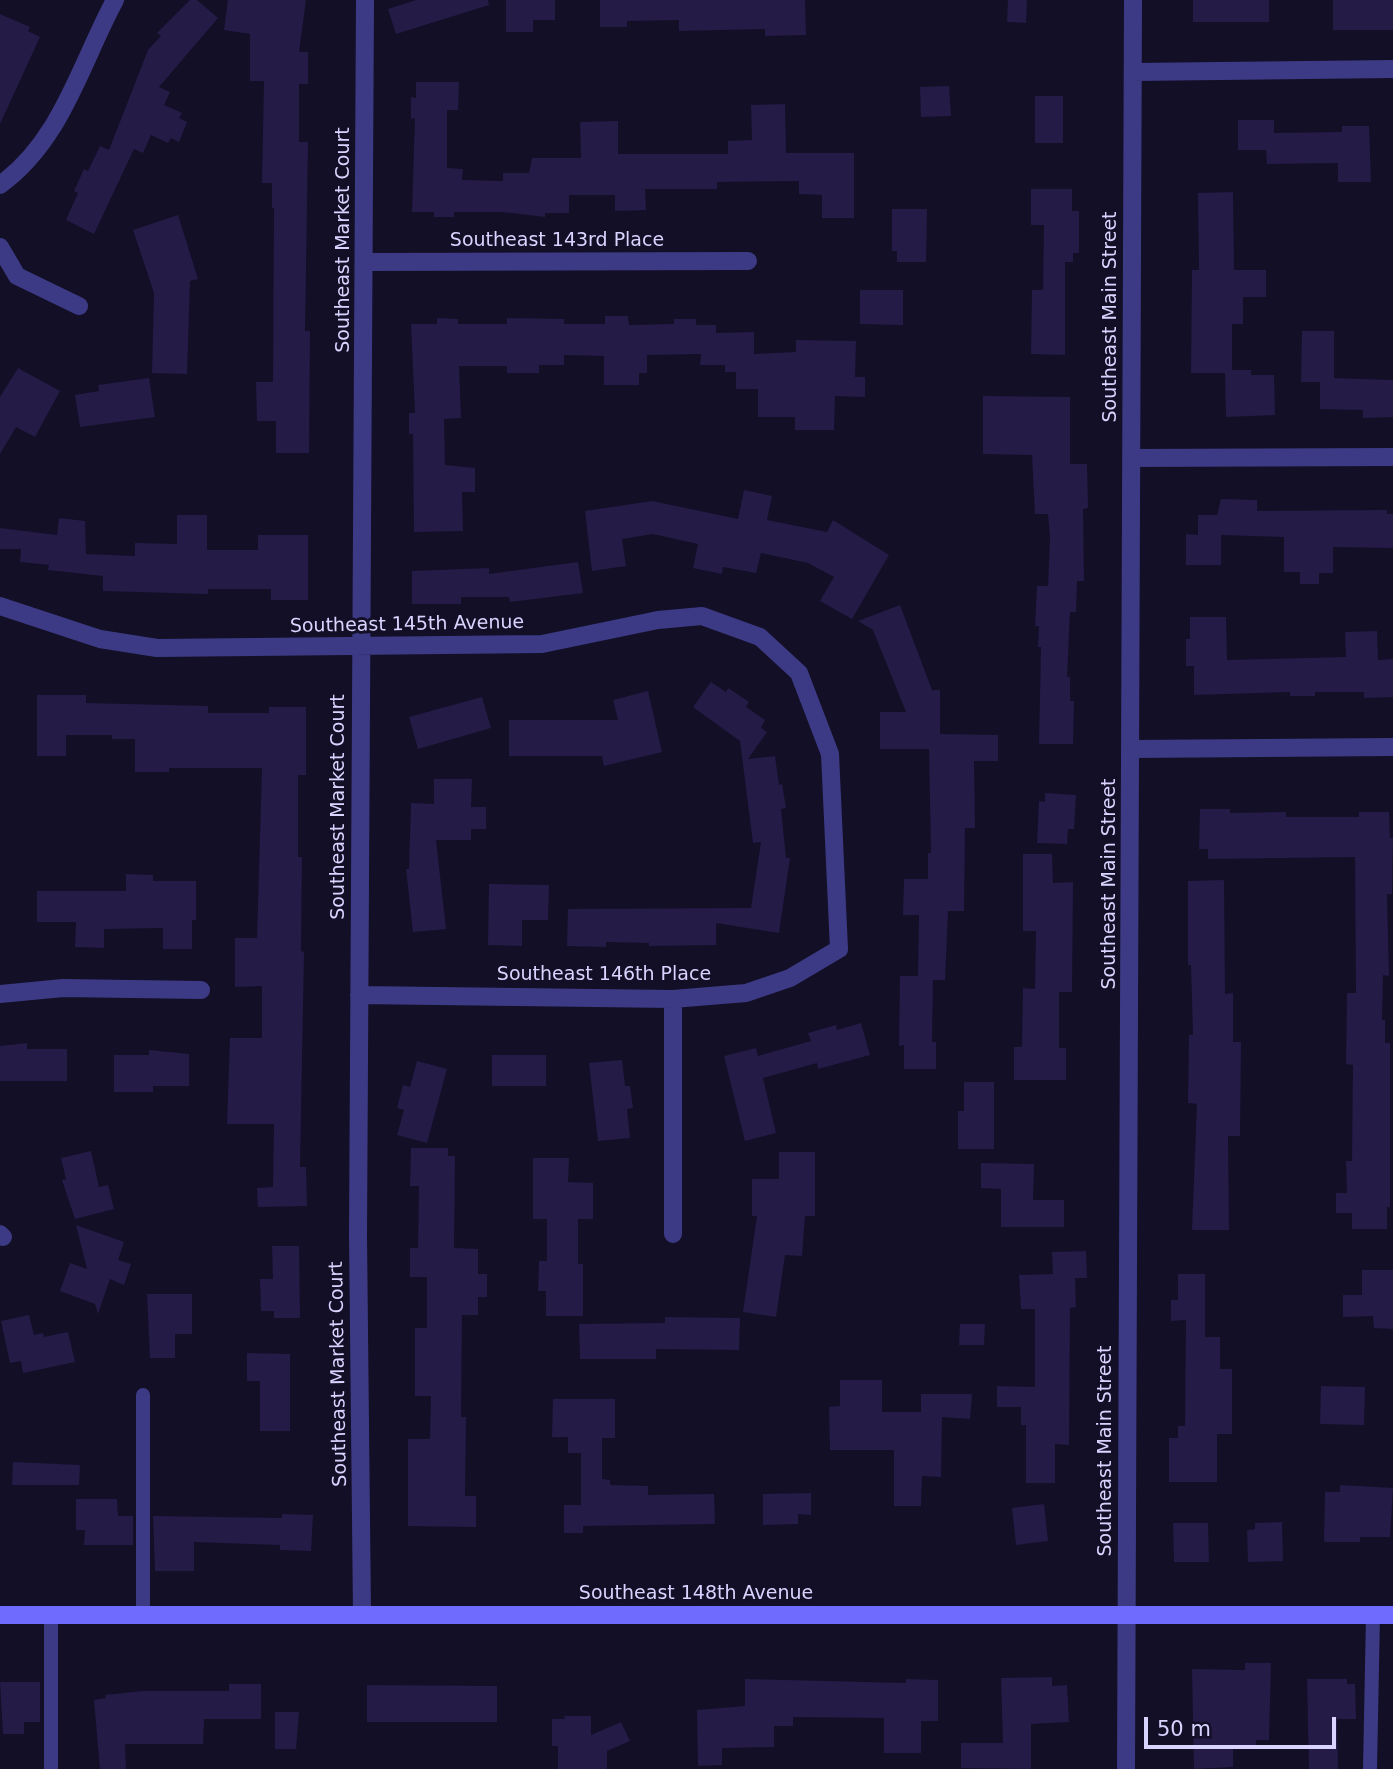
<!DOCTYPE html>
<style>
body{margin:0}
#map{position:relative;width:1393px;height:1769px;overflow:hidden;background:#130f26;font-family:"DejaVu Sans",sans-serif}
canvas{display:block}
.scale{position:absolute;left:1144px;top:1717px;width:192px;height:32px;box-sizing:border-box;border:4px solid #d9d4ff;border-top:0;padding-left:9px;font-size:21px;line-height:24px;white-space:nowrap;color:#d9d4ff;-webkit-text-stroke:5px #130f26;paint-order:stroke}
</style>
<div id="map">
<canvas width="1393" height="1769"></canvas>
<div class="scale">50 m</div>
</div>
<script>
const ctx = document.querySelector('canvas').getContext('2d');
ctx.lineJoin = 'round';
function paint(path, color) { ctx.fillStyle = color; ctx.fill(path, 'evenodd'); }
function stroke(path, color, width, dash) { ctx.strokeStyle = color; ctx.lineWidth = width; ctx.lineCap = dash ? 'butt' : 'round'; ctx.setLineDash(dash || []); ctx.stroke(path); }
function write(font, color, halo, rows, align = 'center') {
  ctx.font = font + ' "DejaVu Sans",sans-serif'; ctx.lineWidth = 6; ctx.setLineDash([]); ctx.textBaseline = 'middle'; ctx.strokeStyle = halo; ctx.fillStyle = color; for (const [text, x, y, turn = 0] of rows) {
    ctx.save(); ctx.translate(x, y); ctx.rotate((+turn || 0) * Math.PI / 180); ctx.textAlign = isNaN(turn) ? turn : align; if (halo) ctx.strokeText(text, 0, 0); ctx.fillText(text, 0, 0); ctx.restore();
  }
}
const building = new Path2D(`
 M190 0H197L218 18 159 87 170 92 164 105 182 113 179 118 187 122 179 142 171 138 168 143 151 135 143 153 134 149 94 234 66 220 78 193 74 191 84 169 88 171 100 146 109 150 148 50 161 36 157 33Z
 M228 0H306L299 52H308V84H299V142H308L305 331H310L309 453H276V421H257L256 382H273L274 208H272V183H262L264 81H250V34L224 30Z
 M416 0H488L489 5 396 34 388 9Z
 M506 0H555V20H533V32H506Z
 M600 0H805L806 35 765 36V29L679 31V20L627 21V27H600Z
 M1008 0H1027L1026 23 1007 22Z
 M1193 0H1269V22H1193Z
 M1333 0H1393V30H1333Z
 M0 14 30 27 28 31 40 37 0 124Z
 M416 82H459L458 110H447V168L463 169 462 180 503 181V173H529L532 158H581L580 122 618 121V154H728V141L752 140 751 105 785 104 786 153H854V218H822V195L799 194V181L717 182V189H645L646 210 615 211V195H569V213H545V217L503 212H454V217H434V212H412L415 118 411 119V97L416 98Z
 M949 86 951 116 921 117 920 87Z
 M1035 96H1063V143H1035Z
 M1238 120H1274V133L1342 132V126H1369L1371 182H1338V163L1267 164 1266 150H1238Z
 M1031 189H1072V211H1079V253H1073V262H1065V355L1031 354 1032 290H1043L1044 225H1031Z
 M1233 192 1234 270H1266V297H1243V324H1232V370H1251V375H1274L1275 415 1226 417 1225 373H1191L1192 270H1199L1198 193Z
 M892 209H927L926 262H897V251H892Z
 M178 215 198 279 190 281 187 374 152 373 154 293 133 230Z
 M860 290H903V325L860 324Z
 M605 316H628L629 325 674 324V319H696V325H716V333L754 332V354L796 352V340L856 341 855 377H865V397L835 396 834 430H795V417H758V389H736V372H725V365H700L701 354 647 355V373H639V385H604V356L564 355V365H539V373H507V366H459L461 418 444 419 445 465 475 468V492H462L463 531 414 532 413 434H409V413H415L411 324H437V318L458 319V324H507V318L564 319V324H605Z
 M1302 331H1334V378L1393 380V417L1363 418V410L1320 409V382H1301Z
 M18 368 60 391 35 437 16 427 0 454V397Z
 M149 378 155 417 80 427 75 395 99 391 98 385Z
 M983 396 1070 397V464H1087L1088 508 1083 509 1084 581H1077L1076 612H1070L1067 677H1070V701H1074L1073 744H1039L1041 647H1038L1039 626H1035L1037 586H1048L1050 537 1048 514H1035L1032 455 983 454Z
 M744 490 772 496 767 520 827 532 833 520 889 555 852 619 820 601 834 577 808 563 761 553 756 573 723 567 722 574 693 568 698 544 653 534 622 539 626 566 592 571 585 511 652 501 738 519Z
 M1221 499 1257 500V511L1387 510V514H1393V548L1333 547V573H1319V584H1300V572H1284V537L1221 535V565H1186V534L1198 535V515H1217Z
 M177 515H207V550H258V535H308V600H271V589H208V594L103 591V576L48 570 49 565 20 562 21 549H0V528L57 535 59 518 85 521 86 554 135 556V543L177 544Z
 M578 562 583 593 510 602 509 597H461V604H412V571L489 568V574Z
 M900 605 932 690H940V734L998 735V761H974L975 828H965L964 911H948L945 980H933L932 1042H936V1069H904V1045L899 1046 900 976H918L919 915H903L904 879H928V853H931L929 749H880V712H906L873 630 858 621Z
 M1190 617H1226L1227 660 1346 657 1345 632 1377 631 1378 660 1393 659V697L1364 698V692H1315V696H1290V692L1194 695V666H1186V639H1190Z
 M711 682 726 692 728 688 749 702 746 707 765 720 761 728 767 732 748 759 775 756 779 785 782 784 786 808 781 809 786 858H790L779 933 716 923V945L649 946V943L606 942V947L567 946 568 909 751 908 761 842 753 843 740 741 693 707Z
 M648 691 662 752 604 766 602 756H509V720H618L613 700Z
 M37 695H86V703L208 706V713H269V707H306V775H298V857H302L301 951 304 952 300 1167H306L307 1206 258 1207 257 1188 273 1187 274 1124H227L230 1038H262V986L235 987V938H257L262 768H169V772H135V739H112V735H66V756H37Z
 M482 697 491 728 418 749 409 717Z
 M434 779H472L471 807H486V829H471V840H436L446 929 413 932 406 869H409L411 803 434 804Z
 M1045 793 1076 795 1074 829H1068L1067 844 1037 843 1039 801 1045 802Z
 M1200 809H1230V813L1286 812V817H1359V812H1389L1390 838H1393L1392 894H1387L1389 976 1383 975 1382 1020H1385V1043H1390V1207H1387V1229H1352V1213H1336V1193H1347L1346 1161H1352L1353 1065 1346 1064 1347 993H1356L1355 857 1208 859V849H1199Z
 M1023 854H1052L1053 883 1073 882 1072 992H1059V1048H1066V1080H1014V1047H1022L1023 988 1035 989 1036 931H1023Z
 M126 874 153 875V881H196V920H192V949H163V928L104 929V948L75 947 76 922H37V891H126Z
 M1224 880 1225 994 1233 993V1042H1241L1240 1136H1228L1229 1230H1192L1197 1104 1188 1103 1189 1035H1193L1191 965H1188V881Z
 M489 884 549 885 548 920H522V946L488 945Z
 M861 1023 870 1055 818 1069 817 1063 763 1078 776 1133 745 1141 724 1056 756 1048 758 1056 811 1041 808 1033 836 1025 837 1030Z
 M27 1043V1049H67V1081H0V1046Z
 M149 1050 189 1054V1086H153V1092H114V1055H149Z
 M492 1055H546V1086H492Z
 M622 1060 625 1086H630L633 1108 627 1109 630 1138 598 1141 589 1063Z
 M417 1061 447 1069 427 1143 397 1135 404 1110 397 1108 403 1085 410 1087Z
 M964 1082H994V1149H958V1111H964Z
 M411 1148H448V1156H455L454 1248 478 1249V1274H487V1297H478V1315H462L461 1417H466L465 1496H476V1527L408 1526V1439H430L431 1396H415V1328H427V1277H410V1248H418L419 1186H410Z
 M91 1151 99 1187 108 1185 114 1209 75 1219 62 1180 66 1179 61 1158Z
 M779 1152H815V1216H805L802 1256 785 1255 776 1317 743 1312 757 1216H752V1179H779Z
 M533 1158H569L568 1182 593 1183V1219H578V1264H583V1316H546V1291H538L539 1261H547V1219H533Z
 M981 1163 1034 1164 1033 1200H1064V1227H1001V1189L981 1188Z
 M76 1225 124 1242 118 1260 131 1264 124 1285 110 1279 98 1314 95 1304 60 1291 70 1263 87 1269Z
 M272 1246H299L300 1318H274V1311H261L260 1279H273Z
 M1086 1251 1087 1278H1075L1076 1307 1070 1308 1069 1445 1055 1444V1483H1026V1425H1021V1407H997V1386L1035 1387V1309H1021L1019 1275 1053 1274 1052 1252Z
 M1362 1270H1393V1329L1374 1328 1373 1316 1343 1317V1295H1362Z
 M1178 1274H1205V1337H1220V1369H1232V1434H1217V1482H1169V1438H1178V1426H1185L1186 1320 1171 1321V1300H1178Z
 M147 1294H192V1334H175V1358H150Z
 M29 1315 34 1335 43 1333 44 1337 68 1332 75 1362 23 1373 21 1361 10 1363 1 1321Z
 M665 1317 740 1318 739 1350 656 1349V1359H580L579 1324 665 1323Z
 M960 1324H985L984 1345H959Z
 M247 1353 290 1354V1431H260V1381H247Z
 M840 1380H882V1412H921V1394H972L970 1419 942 1417 941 1477 922 1476 921 1506H894V1450H830L829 1407 840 1406Z
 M1321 1386 1365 1387 1364 1425 1320 1424Z
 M553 1399H615V1438H602V1479L610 1480V1485L648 1486V1495L714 1494 715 1524 583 1526V1533H564V1505H581V1453H568V1437H552Z
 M13 1462 80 1465 79 1485H12Z
 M1340 1485 1393 1488 1390 1537H1360V1542H1324L1325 1492H1340Z
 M811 1493V1515L798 1514V1524L763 1525V1494Z
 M76 1499H117L118 1516H133V1545H84L85 1530H76Z
 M1044 1504 1048 1541 1016 1545 1012 1508Z
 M282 1514 313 1515 311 1551 280 1550V1545L194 1542V1571H155L153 1516 282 1518Z
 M1282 1522 1283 1561 1248 1562 1247 1530 1255 1529V1523Z
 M1173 1523H1208L1209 1562H1174Z
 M1245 1663H1271L1269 1740H1256V1746H1233V1767L1194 1769 1192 1669 1245 1670Z
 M1052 1677V1686L1067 1685 1069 1722 1031 1724V1769L961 1768V1743H1003L1001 1678Z
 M745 1679 906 1683V1679L938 1680V1721H921V1753H884V1718L793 1717V1726H774V1747L722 1748V1765L698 1766 697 1710 745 1706Z
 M1307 1679H1347V1684H1355L1356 1719H1337L1338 1769H1309Z
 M0 1682H40V1722H24V1734H3Z
 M229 1684H261V1719H204L203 1744H125L126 1769H100L94 1700 106 1698 105 1695 143 1691H229Z
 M367 1685 497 1686V1722H367Z
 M275 1712H299L296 1749H275Z
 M564 1716H591V1735L621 1722 630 1741 607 1751V1769H558V1746H552V1719H565Z`);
const lane = new Path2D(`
 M51 1615V1769
 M143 1615V1395
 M1370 1769 1373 1615`);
const street = new Path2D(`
 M1133 72 1393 69
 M0 185C62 140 80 65 115 0
 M0 247 17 276 79 306
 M365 262 748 261
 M1131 458 1393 457
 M0 606 100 639 157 648 542 644 658 620 702 616 760 637 799 673 830 754 839 949 790 978 746 993 673 999 359 995
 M1131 749 1393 747
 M0 994 63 988 201 990
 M673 999V1234
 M0 1234 3 1237
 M362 1614 358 1235 365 0
 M1126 1769 1133 0`);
const secondary = new Path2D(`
 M0 1615H1393`);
const streetNames = [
 ["Southeast Market Court",344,240,-90],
 ["Southeast 143rd Place",557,241],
 ["Southeast Main Street",1111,317,-90],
 ["Southeast 145th Avenue",407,625,-1],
 ["Southeast Market Court",339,807,-90],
 ["Southeast Main Street",1110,884,-90],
 ["Southeast 146th Place",604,975],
 ["Southeast Market Court",339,1374,-91],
 ["Southeast Main Street",1106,1451,-90],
 ["Southeast 148th Avenue",696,1594]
];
paint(building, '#241b47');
stroke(lane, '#3d3a85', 14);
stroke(street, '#3d3a85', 18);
stroke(secondary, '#6f6bff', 18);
write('19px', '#d9d4ff', '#130f26', streetNames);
</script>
